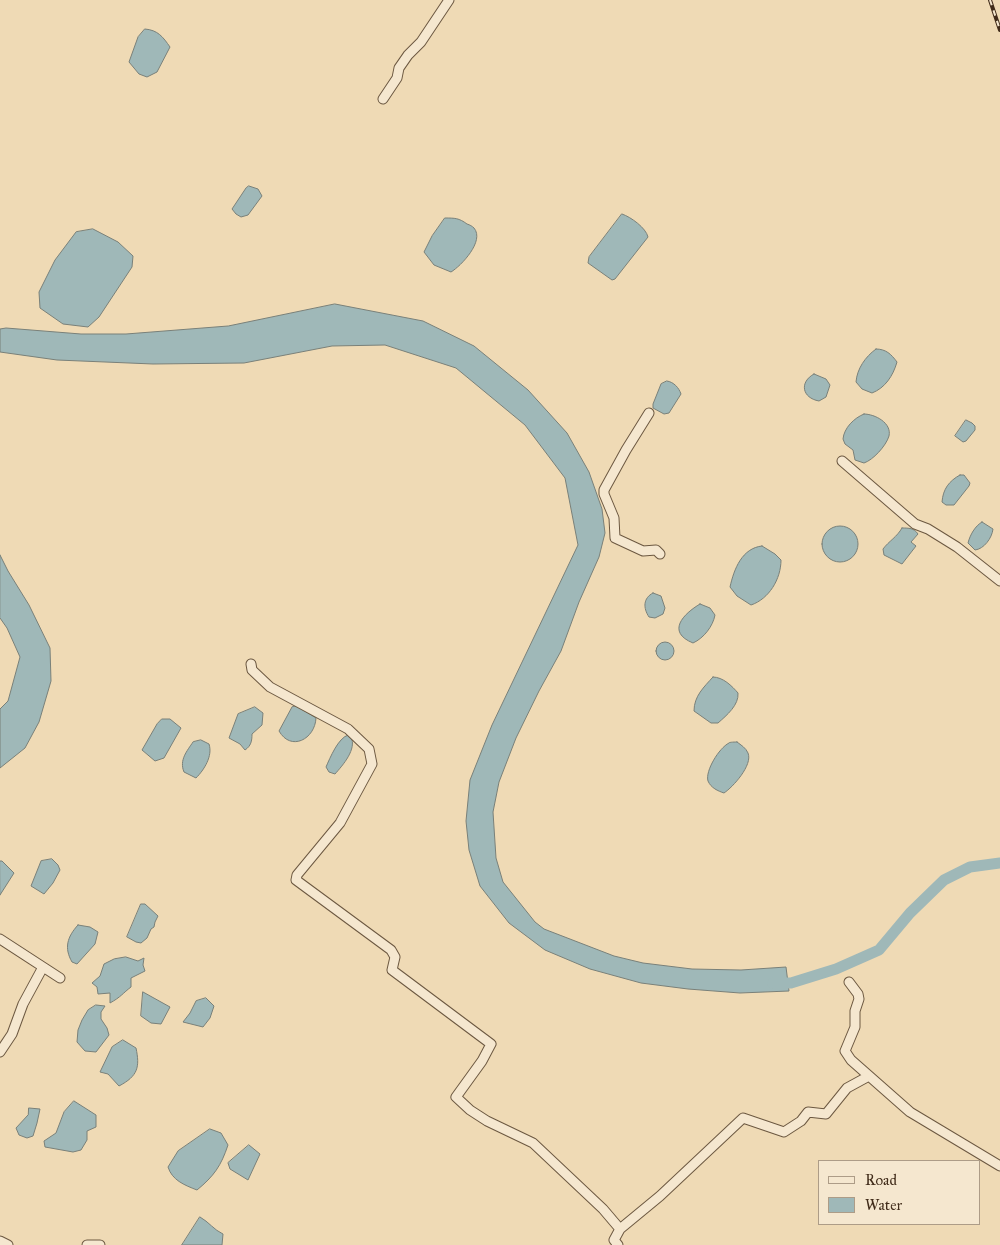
<!DOCTYPE html>
<style>
body{margin:0}
#map{position:relative;width:1000px;height:1245px;overflow:hidden;background:#efdab5;font-family:"IM FELL Great Primer",serif}
canvas{display:block}
.legend{position:absolute;left:818px;top:1160px;width:162px;height:65px;box-sizing:border-box;background:#f5e7cf;border:1px solid #ad9c87;margin:0;padding:6px 9px;list-style:none;font-size:15px;color:#412c1a}
.legend li{display:flex;align-items:center;gap:10px;height:25px}
.legend b{width:25px;border:1px solid #ad9c87}
</style>
<div id="map">
<canvas width="1000" height="1245"></canvas>
<ul class="legend">
<li><b style="height:6px;background:#f5e7cf"></b>Road</li>
<li><b style="height:14px;background:#9fb8b8"></b>Water</li>
</ul>
</div>
<script>
const ctx = document.querySelector('canvas').getContext('2d');
ctx.lineJoin = 'round';
function paint(path, color) { ctx.fillStyle = color; ctx.fill(path, 'evenodd'); }
function stroke(path, color, width, dash) { ctx.strokeStyle = color; ctx.lineWidth = width; ctx.lineCap = dash ? 'butt' : 'round'; ctx.setLineDash(dash || []); ctx.stroke(path); }
const water = new Path2D(`
 M145 29C158 30 163 37 170 47L157 72 147 77 139 74 129 62 138 37Z
 M249 186 258 189 262 196 248 215 241 217 236 214 232 209 246 188Z
 M622 214C631 217 646 228 648 237L615 279 612 280 588 263 589 257Z
 M445 218C455 218 459 218 467 224 470 225 472 226 474 228 485 241 461 266 451 272L434 265 424 252 432 236Z
 M93 229 118 242 133 256 132 267 99 317 88 327 63 324 40 308 39 292 55 260 76 232Z
 M335 304 423 321 474 346 528 390 567 433 589 472 602 509 605 533 599 557 579 602 561 651 539 691 516 738 499 782 493 812 496 858 503 882 535 922 544 929 614 956 643 963 692 969 741 970 786 967 789 991 740 993 688 989 641 983 590 969 545 950 509 923 480 886 469 850 466 821 470 780 492 725 578 545 565 478 525 425 456 368 385 345 332 346 244 363 153 364 57 360 0 352V329L6 328 81 334H126L228 326Z
 M876 349C886 349 891 354 897 362 893 376 885 388 872 393L862 389 856 382C857 369 865 357 876 349Z
 M814 374 826 379 830 385 826 397 819 401C802 398 799 382 814 374Z
 M667 381C674 382 679 388 681 394L669 413 664 414 653 408V404L661 384Z
 M864 414C875 414 892 423 889 436 886 446 873 460 864 463L855 460 853 450 845 444 843 439C844 428 854 418 864 414Z
 M966 420 972 423 975 426V430L966 441 963 442 955 436Z
 M960 475H964L970 483 969 486 954 505H946L942 502C943 489 949 481 960 475Z
 M982 522 993 529C992 538 984 549 975 550L968 543C970 535 975 526 982 522Z
 M822 544a18 18 0 1 1 36 0a18 18 0 1 1-36 0Z
 M902 528C909 528 914 528 918 534L911 542 916 546 902 564 884 555 883 549C889 541 897 537 902 528Z
 M762 546 775 554 781 560C781 579 769 599 751 605L737 596 730 587C734 569 742 548 762 546Z
 M0 555 8 571 29 605 50 648 51 681 39 722 25 748 0 768V709L8 701 20 657 7 628 0 618Z
 M653 593 661 596 665 608 663 614 655 618 649 617C643 608 643 598 653 593Z
 M700 604 710 608 715 615C713 626 704 638 693 643 666 632 683 614 700 604Z
 M656 651a9 9 0 1 1 18 0a9 9 0 1 1-18 0Z
 M713 677C723 677 732 686 738 693 739 705 727 715 718 723H711L694 711C694 696 704 687 713 677Z
 M297 706 316 718C315 739 291 752 279 731L292 707Z
 M255 707 263 713 262 725 252 734C252 741 251 746 245 750L240 744 229 738 238 714Z
 M162 719H170L181 728 164 758 155 761 142 750 157 724Z
 M348 735 351 737C357 749 343 765 335 774L329 772 326 767C330 758 338 738 348 735Z
 M201 740 209 744C213 756 204 770 196 778L184 772C179 760 187 751 193 742Z
 M737 742C741 745 746 748 748 753 753 765 733 787 724 793 718 791 711 788 708 781 705 771 719 748 729 743 729 742 736 742 737 742Z
 M52 859 58 865 60 870 53 883 44 894 31 886 41 861Z
 M0 861H2L14 873 0 895Z
 M141 904H145L158 916 155 922 154 927 151 929 147 938 141 943 136 942 127 937Z
 M78 925 90 927 98 932 95 944 77 964 72 962C64 948 67 937 78 925Z
 M126 957 138 961 144 958 143 965 145 971 131 978V987C123 993 121 997 110 1003V993L98 994 97 987 92 983 100 976 104 964 114 959Z
 M143 992 170 1007 161 1024 151 1023 141 1016Z
 M206 998 214 1006 210 1018 203 1027 183 1022 190 1013 196 1001Z
 M96 1005 105 1006 101 1012V1019L107 1028 109 1035 96 1052 85 1051 77 1042 78 1030 82 1020 88 1010Z
 M123 1040 136 1048C140 1067 138 1076 119 1086L108 1074 100 1072 112 1047Z
 M74 1101 96 1115V1127L87 1131V1140L81 1150 73 1152 45 1147 44 1141 56 1133 64 1112Z
 M29 1108 40 1109 37 1123 33 1136 27 1138 19 1135 16 1128 28 1115Z
 M210 1129 221 1133 228 1145C221 1166 214 1176 197 1190 184 1185 172 1180 168 1167L178 1151Z
 M249 1145 260 1154 248 1180 230 1169 228 1163Z
 M200 1217C209 1222 214 1230 223 1234L222 1245H182Z`);
const river = new Path2D(`
 M773 983H791L836 969 879 950 910 913 944 880 970 867 1000 863`);
const minor = new Path2D(`
 M383 99 397 78 399 68 408 55 421 42 449 0
 M649 413 626 450 604 490V494L614 518 615 538 643 551 656 550 660 554
 M842 461 915 524 928 529 957 547 1000 581
 M251 664 252 670 270 687 348 729 369 749 372 764 340 823 297 875 296 880 391 950 395 957 392 970 491 1044 482 1061 456 1097 470 1110 487 1121 533 1143 603 1209 620 1229
 M0 939 60 978
 M849 982 858 994 859 999 855 1011V1027L845 1051 851 1060 910 1112 1000 1166
 M0 1052 12 1034 23 1004 43 967
 M0 1241 8 1245
 M87 1245H100
 M618 1245 614 1240 620 1229 660 1196 743 1118 784 1132 801 1121 808 1112 826 1114 847 1088 869 1076`);
const rail = new Path2D(`
 M990 0 1000 30`);
paint(water, '#9fb8b8');
stroke(water, '#798079', 1);
stroke(river, '#9fb8b8', 11);
stroke(minor, '#6c5841', 11);
stroke(minor, '#f5e7cf', 9);
stroke(rail, '#412c1a', 4);
stroke(rail, '#f5e7cf', 2, [5.5]);
</script>
